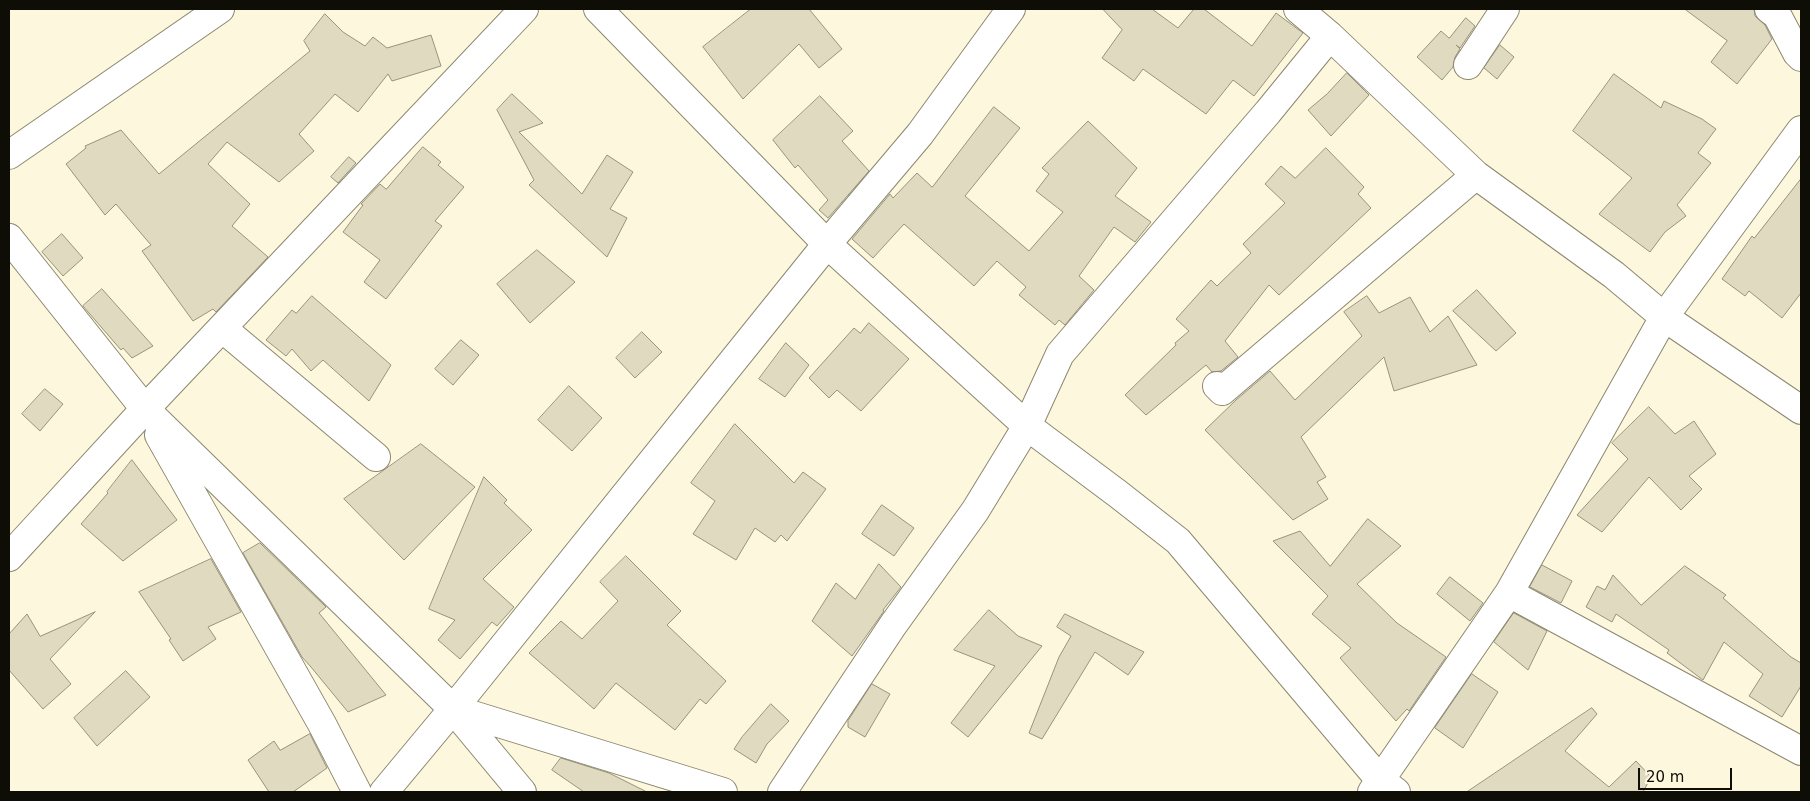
<!DOCTYPE html>
<style>
body{margin:0}
#map{position:relative;width:1810px;height:801px;overflow:hidden;background:#fcf7dd;font-family:"DejaVu Sans",sans-serif}
canvas{display:block}
.frame{position:absolute;inset:0;border:10px solid #0f0e06;pointer-events:none}
.scale{position:absolute;left:1638px;top:768px;width:94px;height:22px;box-sizing:border-box;border:2px solid #0f0e06;border-top:0;padding-left:6px;font-size:15px;line-height:18px;white-space:nowrap;color:#0f0e06;-webkit-text-stroke:4px #fcf7dd;paint-order:stroke}
</style>
<div id="map">
<canvas width="1810" height="801"></canvas>
<div class="frame"></div>
<div class="scale">20 m</div>
</div>
<script>
const ctx = document.querySelector('canvas').getContext('2d');
ctx.lineJoin = 'round';
function paint(path, color) { ctx.fillStyle = color; ctx.fill(path, 'evenodd'); }
function stroke(path, color, width, dash) { ctx.strokeStyle = color; ctx.lineWidth = width; ctx.lineCap = dash ? 'butt' : 'round'; ctx.setLineDash(dash || []); ctx.stroke(path); }
const building = new Path2D(`
 M751 9H809L842 49 819 68 799 44 743 99 703 47Z
 M1103 9H1152L1178 28 1194 9H1204L1252 46 1276 13 1303 33 1254 96 1233 80 1206 114 1143 69 1134 81 1102 58 1122 30Z
 M1685 9H1754L1755 16 1765 25 1772 39 1737 84 1711 62 1727 41Z
 M325 14 343 32 365 46 373 37 387 48 431 35 441 66 392 81 388 74 358 112 335 94 299 134 314 151 279 182 227 142 208 164 250 204 232 226 268 257 216 312 213 309 193 321 142 251 151 245 116 204 105 215 66 164 86 148 85 146 121 130 159 174 310 51 304 41Z
 M1466 18 1475 26 1460 48 1456 45 1460 49 1455 57 1453 67 1442 80 1417 57 1441 31 1449 38Z
 M1500 45 1514 57 1497 79 1484 68Z
 M1347 73 1369 95 1331 136 1308 110 1327 94Z
 M1614 74 1661 108 1664 101 1702 119 1716 129 1698 153 1711 163 1677 205 1686 216 1665 232 1650 252 1599 214 1632 178 1573 131Z
 M512 94 543 123 519 132 582 194 607 155 633 172 610 209 627 218 607 257 529 185 534 180 497 110Z
 M820 96 853 131 842 141 869 171 828 218 819 210 828 200 798 165 795 168 773 140Z
 M994 107 1020 128 965 196 1029 251 1063 212 1036 191 1049 174 1042 168 1088 121 1137 168 1115 196 1151 222 1135 242 1114 227 1079 276 1094 290 1065 325 1059 320 1055 325 1019 295 1026 287 997 261 974 286 904 224 873 258 852 239 890 194 893 198 917 173 932 187Z
 M423 147 441 162 438 165 464 187 435 221 442 226 386 299 364 282 380 260 343 232 363 205 361 204 380 184 386 189Z
 M1326 148 1364 187 1358 194 1371 208 1279 295 1269 285 1225 341 1238 357 1221 371 1212 372 1206 365 1146 415 1125 395 1176 345 1175 343 1189 331 1176 319 1211 280 1217 286 1251 253 1243 244 1285 203 1265 184 1281 166 1295 178Z
 M349 157 356 163 338 183 331 177Z
 M1801 179V293L1782 318 1749 291 1745 296 1722 279 1752 236 1754 238Z
 M62 234 83 258 63 276 42 252Z
 M537 250 575 282 530 323 497 284Z
 M102 289 153 346 132 358 123 348 121 350 83 306Z
 M1477 290 1516 333 1496 351 1453 311Z
 M312 296 391 365 369 401 323 360 311 371 292 349 286 356 266 340 292 310 296 313Z
 M1367 296 1379 313 1410 297 1430 332 1448 316 1477 365 1394 391 1384 357 1301 437 1326 477 1317 482 1328 499 1293 520 1205 430 1236 400 1270 371 1295 400 1362 336 1344 312Z
 M869 323 909 359 861 411 837 390 829 398 809 378 854 328 860 333Z
 M642 332 662 352 635 378 616 358Z
 M461 340 479 355 453 385 435 369Z
 M786 343 809 365 785 397 759 379Z
 M569 386 602 418 572 451 538 420Z
 M45 389 63 404 40 431 22 414Z
 M1649 407 1675 434 1694 421 1716 454 1689 476 1702 489 1681 510 1649 477 1602 532 1577 515 1628 459 1612 443Z
 M735 424 794 483 803 472 826 489 787 541 781 535 775 542 755 528 736 560 693 534 715 501 691 483Z
 M421 444 475 487 404 560 344 499Z
 M132 460 177 520 123 561 81 524 108 493 107 492Z
 M484 477 507 500 504 503 532 530 483 579 514 607 497 626 492 622 460 659 438 640 455 620 429 609Z
 M882 505 914 528 894 556 862 534Z
 M1368 519 1401 546 1357 584 1397 623 1446 657 1409 711 1407 709 1396 721 1340 658 1351 648 1312 614 1328 596 1273 541 1300 531 1330 566Z
 M260 543 326 607 319 613 386 695 348 712 311 667 302 657 243 553Z
 M626 556 681 611 667 625 726 681 706 704 700 699 675 730 616 683 594 709 529 653 561 621 582 639 618 601 600 582Z
 M211 559 241 612 208 627 216 639 183 661 169 640 171 639 139 592Z
 M879 564 901 587 883 610 884 611 852 656 812 621 836 583 855 599Z
 M1542 565 1572 581 1561 603 1530 587Z
 M1685 566 1726 595 1723 598 1791 657 1801 663V686L1782 717 1749 696 1763 674 1724 642 1703 680 1667 653 1669 650 1616 614 1612 622 1586 607 1597 586 1605 590 1613 575 1641 605Z
 M1450 577 1483 603 1470 621 1437 594Z
 M989 610 1018 636 1042 646 968 737 951 723 995 666 954 650Z
 M95 612 50 659 71 684 43 709 9 670V634L27 614 40 636Z
 M1514 613 1547 631 1528 670 1494 642Z
 M1065 614 1144 652 1128 675 1095 652 1042 739 1029 733 1059 657 1071 636 1057 627Z
 M126 671 150 697 97 746 74 718Z
 M1472 674 1498 692 1463 748 1435 728Z
 M872 684 890 694 865 737 848 727V721Z
 M771 704 789 721 767 744 756 763 734 749 742 737Z
 M1592 708 1597 714 1565 751 1609 787 1636 761 1651 777 1643 792H1467Z
 M310 734 327 768 293 792H269L248 760 274 741 280 750Z
 M561 758 609 773 647 792H584L552 770Z`);
const minor = new Path2D(`
 M598 9 827 244 1027 426 1118 494 1178 541 1380 780 1396 792
 M1298 9 1330 36 1476 175 1614 275 1664 317 1801 410
 M1769 9 1777 15 1797 53 1801 57
 M1468 65 1505 9
 M9 155 220 9
 M9 238 145 409 453 709 723 792
 M222 328 376 457
 M1217 386 1222 391 1476 175
 M159 435 322 724 357 792
 M9 557 145 409 524 9
 M1509 593 1801 751
 M453 709 522 792
 M384 792 453 709 827 244 920 134 1011 9
 M782 792 893 625 975 511 1027 426 1060 354 1268 112 1330 36
 M1372 792 1509 593 1664 317 1801 130`);
paint(building, '#dfdac0');
stroke(building, '#98947c', 1);
stroke(minor, '#8c876f', 30);
stroke(minor, '#fff', 28);
</script>
